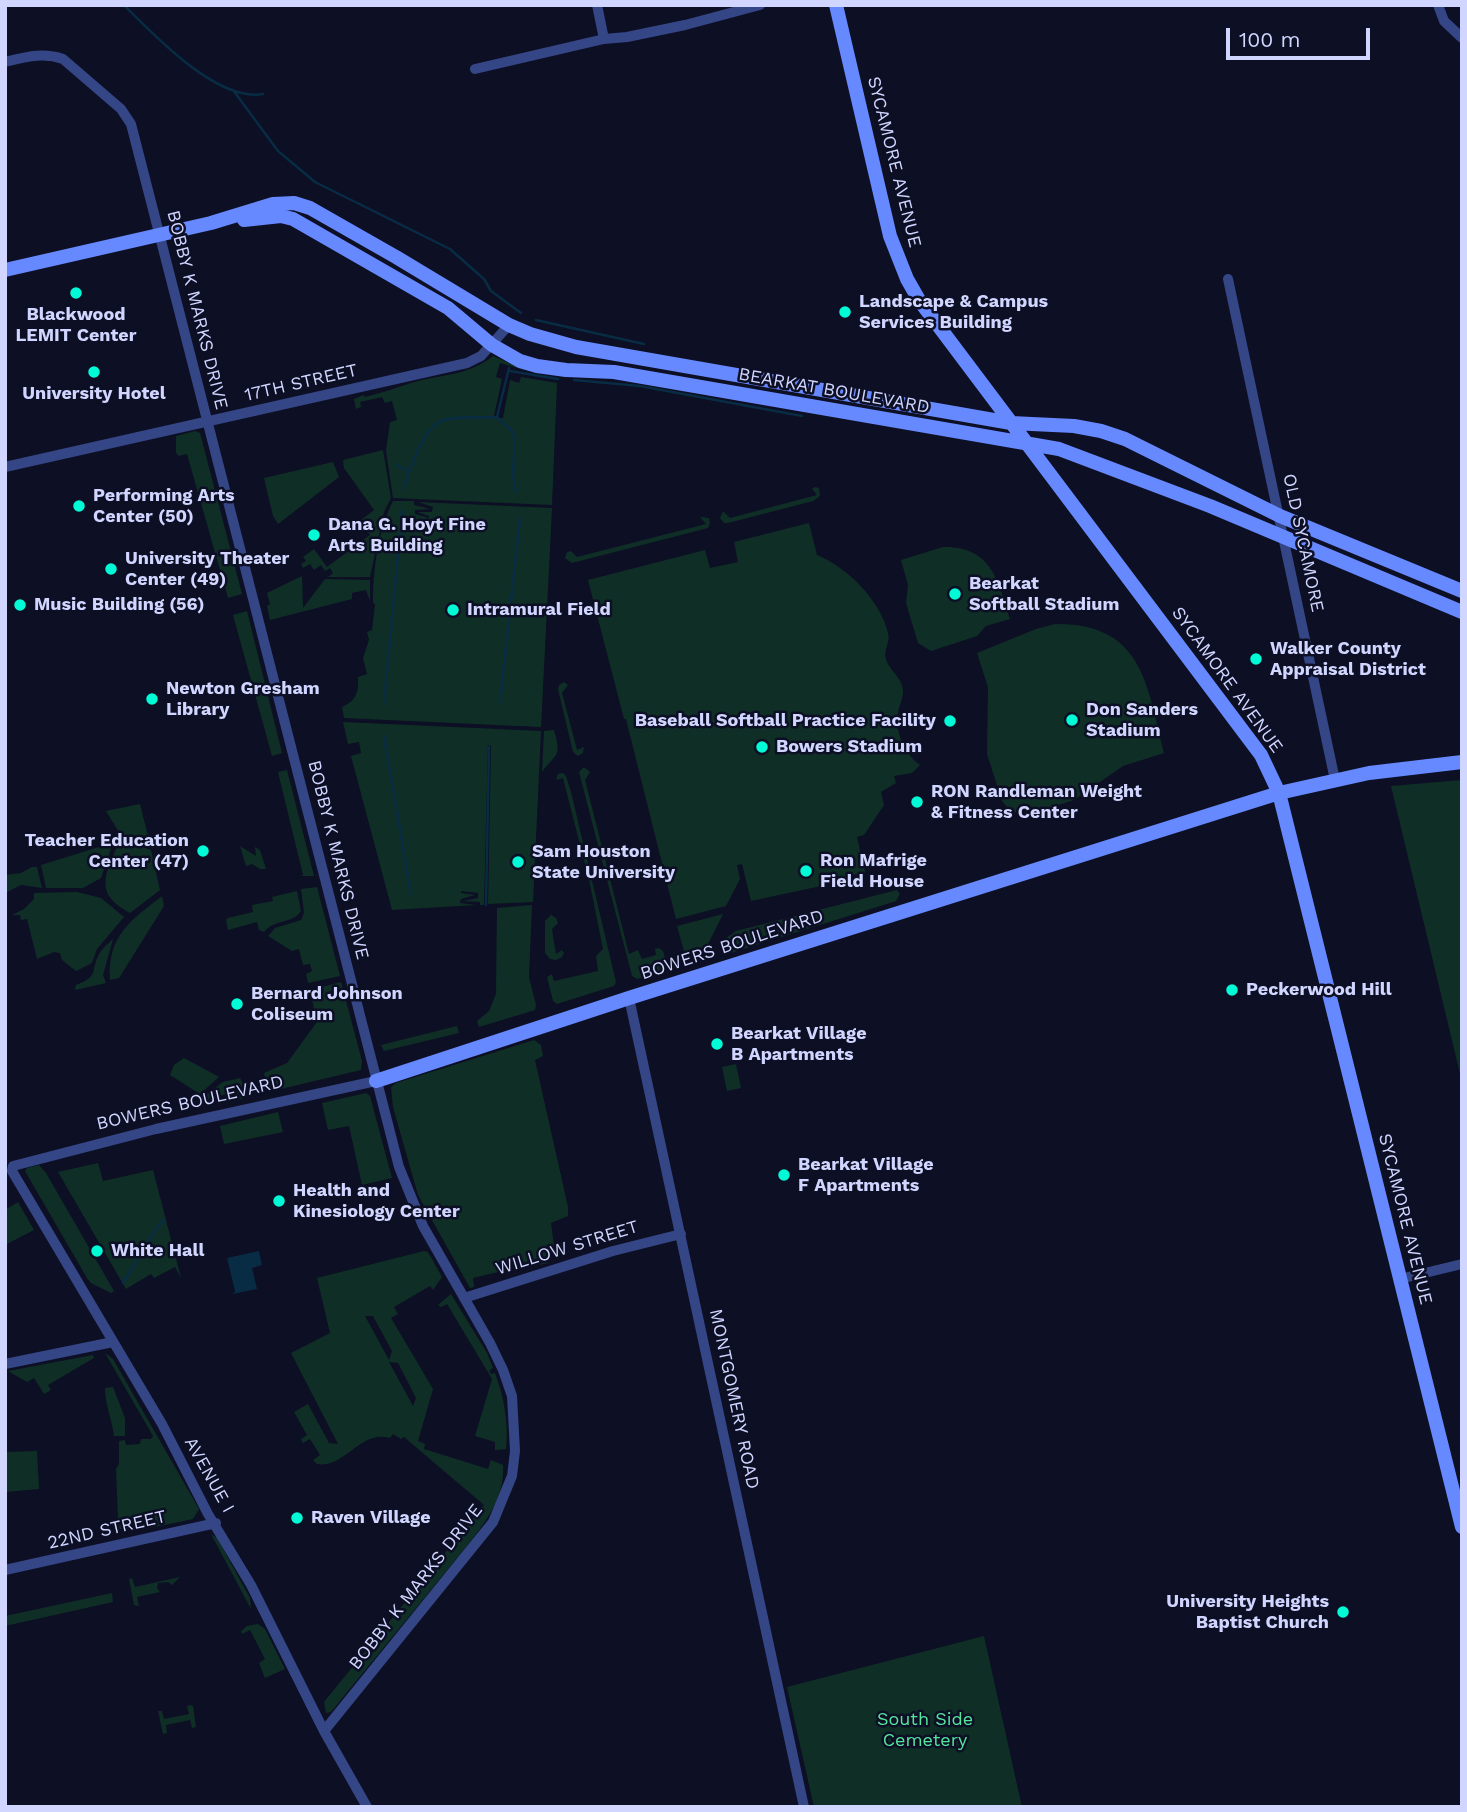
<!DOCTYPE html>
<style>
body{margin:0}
#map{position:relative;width:1467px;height:1812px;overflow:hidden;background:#0d0f24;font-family:"Work Sans",sans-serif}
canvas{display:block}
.frame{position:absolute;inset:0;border:7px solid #d0d6ff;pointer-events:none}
.scale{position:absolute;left:1226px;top:28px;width:144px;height:32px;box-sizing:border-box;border:4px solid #d0d6ff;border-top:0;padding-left:9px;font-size:21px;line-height:24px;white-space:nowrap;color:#d0d6ff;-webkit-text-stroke:5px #0d0f24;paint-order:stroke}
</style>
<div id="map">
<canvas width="1467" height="1812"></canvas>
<div class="frame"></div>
<div class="scale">100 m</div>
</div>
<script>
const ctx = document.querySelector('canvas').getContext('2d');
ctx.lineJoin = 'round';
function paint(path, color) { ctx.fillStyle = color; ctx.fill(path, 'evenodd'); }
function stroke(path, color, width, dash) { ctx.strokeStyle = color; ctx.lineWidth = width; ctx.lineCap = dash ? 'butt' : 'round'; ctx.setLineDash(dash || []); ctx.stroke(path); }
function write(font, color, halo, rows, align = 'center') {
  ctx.font = font + ' "Work Sans",sans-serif'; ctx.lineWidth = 5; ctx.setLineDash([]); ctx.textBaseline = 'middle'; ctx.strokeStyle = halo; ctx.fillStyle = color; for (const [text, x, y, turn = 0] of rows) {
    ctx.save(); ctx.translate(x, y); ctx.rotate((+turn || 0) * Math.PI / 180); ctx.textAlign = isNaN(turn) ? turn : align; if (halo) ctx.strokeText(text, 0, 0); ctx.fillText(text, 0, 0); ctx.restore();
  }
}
const green = new Path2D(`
 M493 356 528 371 500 363 496 377 502 379 494 416 498 419 503 418 510 380 519 383 521 377 557 383 552 505 393 498 386 451 390 422 397 420 392 401 385 403 382 397 360 402 361 407 356 409 354 399 363 395 365 397C380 393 394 389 408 384 438 374 467 377 493 356Z
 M195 431 200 433 242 594 228 598 187 454 179 456 176 453V436Z
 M383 450 391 498 384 512 370 577H328L333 573 330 568 325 571 321 565 314 570 310 564 303 568 301 564 306 561 303 557 314 549 327 567 370 535 361 520 374 510 344 468 343 460Z
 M333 462 339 477 278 524 273 516 264 478Z
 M815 487 819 488 820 496 813 501 728 523H724L720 518 723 511 730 518 817 495 812 489Z
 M393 501H414V505L430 509 415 510V514L429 518V516L417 512H432L433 507 418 502 552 508 541 727 344 718 342 707C356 701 359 692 358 677L367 674 363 658 369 640 367 632 372 630 375 604 373 603C373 570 378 530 393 501Z
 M700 517 709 518 710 523 708 528 572 563 565 558 567 552 571 551 577 557 706 524Z
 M809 523 817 555C847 567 881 601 888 633 891 642 883 649 886 659 889 671 903 677 903 692 903 699 899 706 898 713 895 733 904 753 920 765L912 773 894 776 896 783 881 792 884 805 864 835 857 837 865 872 821 883V886L751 901 742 864 737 865 740 879 726 906 676 919 626 719H624L588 580 705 550 710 568 738 562 734 542Z
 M943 547C992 546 998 581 1010 619L986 626 977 636 931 651 918 643 906 603 908 585 901 560Z
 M302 576 303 608 325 579 370 580V601L366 590 352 593V599L270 620 267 606 270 604 267 593Z
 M247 611 282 753 272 756 233 615Z
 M1055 624C1143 623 1147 685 1164 753L1123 766 1074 800 1027 815 1018 814 1007 807 1002 801 987 754 988 687 977 653 1036 629Z
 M564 682 568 685 562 693 577 750 584 747 583 753 578 756 573 752 558 689 559 685Z
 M343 722 541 731 533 902 488 904 491 746 488 745 484 905H480V902L463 901 478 898V893L461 891V893L475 895 461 899 460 903 476 905 392 910 351 756 361 753 359 742 348 744Z
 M554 730C562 758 556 753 542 772L544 731Z
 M584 767 590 772 585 780 629 954 638 950 642 959 656 955 655 949 659 948 663 951 668 969 637 979 632 976 579 772Z
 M287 770 314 876H300L303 875 278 772Z
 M563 773 566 776 571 792 616 982 614 986 557 1004 553 1001 547 977 552 974 554 981 598 971 596 956 603 949 590 884 563 778 556 780 558 774Z
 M1462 780V1082L1391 786Z
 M140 804 150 844 120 834 106 811Z
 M120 839 151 850 160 890 130 913C91 892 107 873 120 839Z
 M111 840 112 846 101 878 83 888H46L41 865 99 847Z
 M240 846 256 856 255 847 260 850 266 869H260L252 864 246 866Z
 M32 867H37L42 888 21 885 5 893V875L21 873Z
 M317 887 340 976 308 983 306 974 312 971 310 964 303 965 299 949 292 951 268 936 275 928 301 920 304 913 301 889Z
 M897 890 900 894 896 901 731 953 725 950 726 938 736 931Z
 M297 891 301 911C293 924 274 919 264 932L259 930 257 922 228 930 226 920 228 918 253 912 252 905 273 901 272 897Z
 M77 892 101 898 124 917 97 949 92 963 76 971 62 960 60 953 54 952 37 959 27 919 21 920 20 915H12L24 909 34 899V893Z
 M162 896 164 906 119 978 110 980C107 936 131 920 162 896Z
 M532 905 529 977 536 1005 535 1010 479 1027 477 1021 489 1011 496 994 497 908Z
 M723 914 701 958 687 962 677 926Z
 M551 915 556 918 558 923 552 929 556 954 562 950 564 953 562 957 556 960 550 959 545 953V921Z
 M113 939 103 975 106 983 75 990 76 985C101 976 89 969 101 951 104 947 109 943 113 939Z
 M341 982 362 1061 361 1070 268 1092 264 1073 287 1063 317 1022 310 990Z
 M457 1026 459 1033 384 1051 381 1045Z
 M534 1040 541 1045 543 1056 535 1060 568 1207V1216L551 1223 554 1246 547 1251 548 1263 535 1266 530 1262 527 1265 473 1278 474 1287 470 1288 418 1195 393 1107 391 1087 396 1083Z
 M184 1058 219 1077 200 1094 170 1075 174 1065Z
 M736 1064 741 1088 727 1091 722 1067Z
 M240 1078 251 1096 233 1101 227 1094 208 1099 204 1096 223 1082Z
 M366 1093 370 1096 392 1178 362 1185 349 1126 328 1130 322 1103Z
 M278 1112 283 1132 224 1144 220 1126Z
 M98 1163 103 1181 153 1170 181 1278 175 1267 154 1278 151 1274 126 1289 58 1172Z
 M39 1165 46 1173 114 1291 111 1293 91 1283 87 1278 25 1171 27 1168Z
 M18 1202 34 1230 5 1245V1210Z
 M424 1251 428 1252 442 1277 433 1290 430 1286 394 1307 398 1314 391 1318 433 1389 418 1441 425 1444 424 1449 488 1469 491 1460 503 1465C505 1495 488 1519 470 1542L331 1712 326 1713 324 1702 484 1505 404 1437 401 1439 393 1434 390 1438C361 1429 344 1469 317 1464L313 1460 320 1455 310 1439 303 1443 301 1439 307 1435 294 1412 308 1404 329 1443 338 1444 291 1353 330 1333 317 1278ZM365 1316H373L392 1351 389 1360ZM389 1362 398 1363 416 1398 413 1406Z
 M451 1294 487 1353 493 1368 489 1371 491 1374 495 1373C504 1397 509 1424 506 1449L495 1450V1442L475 1436 492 1379 447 1304 441 1307 438 1305Z
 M105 1353 113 1359 199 1509 193 1519 136 1531 135 1529H118L120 1525 118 1520 116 1469 119 1464V1441L125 1440 126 1445 140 1444 141 1439H151L153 1436Z
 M93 1355 94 1358 48 1385 51 1390 44 1394 34 1378 27 1382 8 1371Z
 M113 1387 125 1418V1436H114C112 1419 105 1405 105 1388Z
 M37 1451 39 1489 5 1492V1452Z
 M211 1534 217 1538 250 1598 251 1609Z
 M180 1577 172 1585 168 1582 158 1583 157 1588 160 1592 137 1597 139 1606 134 1605 129 1579 132 1578 135 1587Z
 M112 1593 113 1602 5 1626V1616Z
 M258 1624 265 1629 285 1669 265 1678 259 1663 265 1659 250 1630 242 1634 241 1631 247 1626Z
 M984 1636 1022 1807H814L787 1687Z
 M191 1705 193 1706 196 1727 192 1728 190 1720 166 1725 167 1733 163 1734 158 1711H162L164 1719 189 1714 187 1706Z`);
const water = new Path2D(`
 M259 1251 262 1265 252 1268 257 1289 233 1294 235 1291 227 1258Z`);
const stream = new Path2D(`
 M124 5C155 36 217 102 263 94
 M233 90 278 151 315 182 450 249 484 279 491 291 521 313
 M536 320 644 344
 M510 371 558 379
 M574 380 640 386 802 416
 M497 417 509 368
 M396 465 408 471
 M404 489C407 473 425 427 441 421 451 416 485 418 497 417L512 431 515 438 513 475 516 492
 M500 702 520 518
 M384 704 402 511
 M384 736 411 894
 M486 905 489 747
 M123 1283 158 1226 164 1220`);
const street = new Path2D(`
 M597 5 604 39
 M1438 5 1444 21 1462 38
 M5 62C26 57 43 52 63 59L121 109 131 124 399 1167 423 1226 490 1343 503 1370 512 1396 515 1451 512 1476 493 1522 324 1731
 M475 69 604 39 627 37 685 25 760 5
 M1228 279 1335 780
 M5 467 467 363 481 356 509 325
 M629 998 804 1807
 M1400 1279 1462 1264
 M464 1298 613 1251 681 1234
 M5 1364 113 1342
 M5 1570 216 1523
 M367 1807 324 1731 251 1585 208 1514 162 1424 12 1171 13 1166 156 1129 376 1081`);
const secondary = new Path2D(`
 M836 5 890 236 907 279 919 300 1261 755 1279 793 1462 1527
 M244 220 281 216 293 219 448 308 492 345 520 361 537 366 566 370 614 372 1059 449 1210 506 1462 612
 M5 270 211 223 273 204 294 203 310 208 396 257 509 325 530 334 576 347 1011 423 1074 426 1101 431 1125 439 1280 516 1462 591
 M376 1081 629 998 1279 793 1369 773 1462 762`);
const markers = [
 [76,293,7,"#00fbd6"],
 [845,312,7,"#00fbd6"],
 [94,372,7,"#00fbd6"],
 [79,506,7,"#00fbd6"],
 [314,535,7,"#00fbd6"],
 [111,569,7,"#00fbd6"],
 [955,594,7,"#00fbd6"],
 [20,605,7,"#00fbd6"],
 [453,610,7,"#00fbd6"],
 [1256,659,7,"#00fbd6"],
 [152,699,7,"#00fbd6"],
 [1072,720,7,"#00fbd6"],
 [950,721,7,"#00fbd6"],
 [762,747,7,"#00fbd6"],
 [917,802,7,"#00fbd6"],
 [203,851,7,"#00fbd6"],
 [518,862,7,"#00fbd6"],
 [806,871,7,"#00fbd6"],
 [1232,990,7,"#00fbd6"],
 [237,1004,7,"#00fbd6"],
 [717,1044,7,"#00fbd6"],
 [784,1175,7,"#00fbd6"],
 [279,1201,7,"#00fbd6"],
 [97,1251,7,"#00fbd6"],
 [297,1518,7,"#00fbd6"],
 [1343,1612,7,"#00fbd6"]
];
const streetNames = [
 ["SYCAMORE AVENUE",894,162,76],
 ["BOBBY K MARKS DRIVE",197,310,76],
 ["17TH STREET",301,383,-13],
 ["BEARKAT BOULEVARD",834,391,10],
 ["OLD SYCAMORE",1303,543,78],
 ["SYCAMORE AVENUE",1227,680,54],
 ["BOBBY K MARKS DRIVE",338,860,76],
 ["BOWERS BOULEVARD",732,945,-18],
 ["BOWERS BOULEVARD",190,1103,-13],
 ["SYCAMORE AVENUE",1405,1219,76],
 ["WILLOW STREET",567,1248,-17],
 ["MONTGOMERY ROAD",734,1399,78],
 ["AVENUE I",209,1475,61],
 ["22ND STREET",107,1530,-13],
 ["BOBBY K MARKS DRIVE",416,1587,-52]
];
const poiNames = [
 ["Landscape & Campus",859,302],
 ["Services Building",859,323],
 ["Blackwood",76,315,"center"],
 ["LEMIT Center",76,336,"center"],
 ["University Hotel",94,394,"center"],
 ["Performing Arts",93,496],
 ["Center (50)",93,517],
 ["Dana G. Hoyt Fine",328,525],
 ["Arts Building",328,546],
 ["University Theater",125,559],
 ["Center (49)",125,580],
 ["Bearkat",969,584],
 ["Softball Stadium",969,605],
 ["Music Building (56)",34,605],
 ["Intramural Field",467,610],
 ["Walker County",1270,649],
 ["Appraisal District",1270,670],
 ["Newton Gresham",166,689],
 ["Library",166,710],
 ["Don Sanders",1086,710],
 ["Stadium",1086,731],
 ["Baseball Softball Practice Facility",936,721,"right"],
 ["Bowers Stadium",776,747],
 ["RON Randleman Weight",931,792],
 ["& Fitness Center",931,813],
 ["Teacher Education",189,841,"right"],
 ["Center (47)",189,862,"right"],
 ["Sam Houston",532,852],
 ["State University",532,873],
 ["Ron Mafrige",820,861],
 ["Field House",820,882],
 ["Peckerwood Hill",1246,990],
 ["Bernard Johnson",251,994],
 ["Coliseum",251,1015],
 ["Bearkat Village",731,1034],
 ["B Apartments",731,1055],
 ["Bearkat Village",798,1165],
 ["F Apartments",798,1186],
 ["Health and",293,1191],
 ["Kinesiology Center",293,1212],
 ["White Hall",111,1251],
 ["Raven Village",311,1518],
 ["University Heights",1329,1602,"right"],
 ["Baptist Church",1329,1623,"right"]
];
const parkNames = [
 ["South Side",925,1720],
 ["Cemetery",925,1741]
];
paint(green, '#0f2f26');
paint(water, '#072c44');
stroke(stream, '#072c44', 2.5);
stroke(street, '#354686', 10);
stroke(secondary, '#6789ff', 14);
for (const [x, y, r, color] of markers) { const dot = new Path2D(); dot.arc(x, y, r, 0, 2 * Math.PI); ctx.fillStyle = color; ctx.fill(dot); stroke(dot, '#0d0f24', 2.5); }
write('18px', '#d0d6ff', '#0d0f24', streetNames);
write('bold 18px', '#d0d6ff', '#0d0f24', poiNames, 'left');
write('18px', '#55e69e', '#0d0f24', parkNames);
</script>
